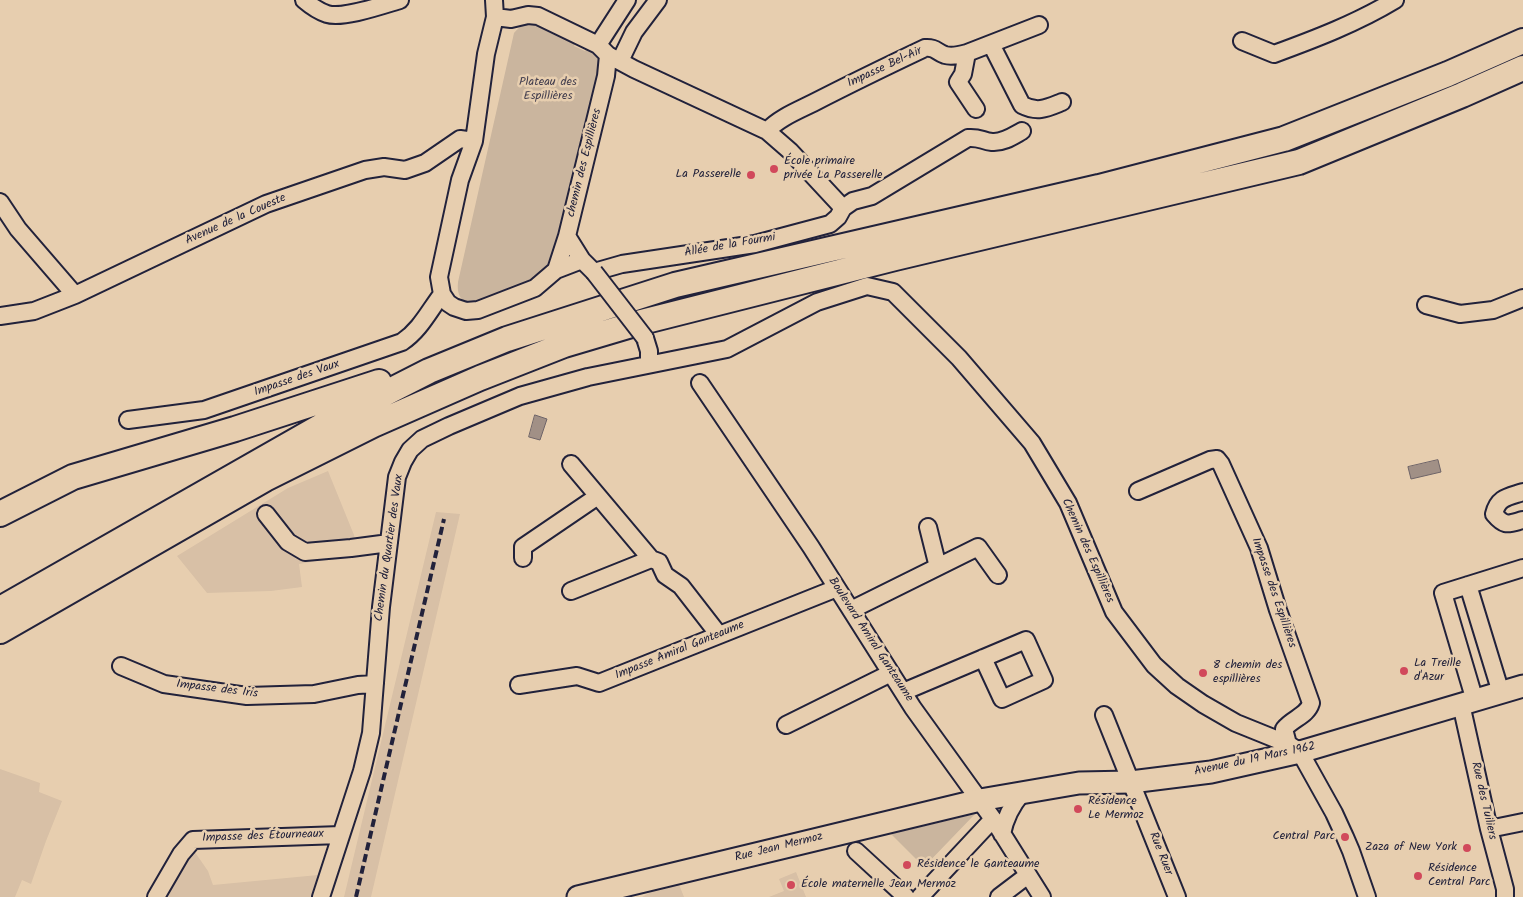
<!DOCTYPE html>
<meta charset="utf-8">
<style>
body{margin:0}
canvas{display:block;background:#e7ceaf}
</style>
<canvas width="1523" height="897"></canvas>
<script>
const ctx = document.querySelector('canvas').getContext('2d');
ctx.lineJoin = 'round';
function paint(path, color) { ctx.fillStyle = color; ctx.fill(path, 'evenodd'); }
function stroke(path, color, width, dash) { ctx.strokeStyle = color; ctx.lineWidth = width; ctx.lineCap = dash ? 'butt' : 'round'; ctx.setLineDash(dash || []); ctx.stroke(path); }
function write(font, color, halo, rows, align = 'center') {
  ctx.font = font + ' Kalam,sans-serif'; ctx.lineWidth = 5; ctx.setLineDash([]); ctx.textBaseline = 'middle'; ctx.strokeStyle = halo; ctx.fillStyle = color; for (const [text, x, y, turn = 0] of rows) {
    ctx.save(); ctx.translate(x, y); ctx.rotate((+turn || 0) * Math.PI / 180); ctx.textAlign = isNaN(turn) ? turn : align; if (halo) ctx.strokeText(text, 0, 0); ctx.fillText(text, 0, 0); ctx.restore();
  }
}
const built = new Path2D(`
 M328 471 354 535 358 554 299 564 302 587 271 591 207 593 177 556 288 488Z
 M436 512 460 514 371 897H344Z
 M0 769 40 783 39 792 62 801 46 841 31 884 22 880 15 897H0Z
 M192 848 208 871 213 885 318 875 311 897H158Z
 M796 872 806 897H769L784 891 779 879Z
 M678 882 684 897H642L651 892Z`);
const green = new Path2D(`
 M536 22 576 42 574 46 585 51 587 48 596 53 602 61 557 251 542 277 519 292 468 305C459 298 457 293 458 282L514 33C521 25 526 23 536 22Z
 M975 814 924 867 891 834Z`);
const water = new Path2D(`
 M535 415 547 419 540 440 529 437Z
 M1438 460 1441 472 1411 479 1408 467Z`);
const minor = new Path2D(`
 M304 0C311 6 318 11 327 14 343 19 383 5 400 0
 M494 0 495 17 486 54 474 141 460 180 439 277 442 294 448 303 454 307 466 311 478 310 535 288 556 270 582 260
 M495 17 511 19 528 15 538 16 598 45 608 55 634 69 767 131 790 151 843 208
 M1242 41 1274 54C1315 39 1357 23 1395 0
 M991 44 1022 105C1038 113 1047 108 1062 102
 M598 45 627 0
 M967 53 963 74 958 82 976 109
 M620 61 634 32 658 0
 M767 131C779 118 797 111 813 103 850 84 887 66 925 48 936 47 936 52 945 55 952 57 960 55 967 53L1039 25
 M0 202 18 229 75 295
 M567 236 582 260 594 272 622 264 755 244 830 224 838 217 843 208 853 201 872 196 968 138C980 137 982 141 992 142 1003 143 1013 136 1022 131
 M556 270 567 236 606 76 608 55
 M1426 305 1460 314 1493 310 1523 298
 M0 316 34 311 75 295 266 204 365 170 384 167 405 170 425 163 460 139 474 141
 M645 338 649 351V364
 M700 383 811 547 913 708 993 819 1042 897
 M128 420 204 410 402 342C420 330 429 311 442 294
 M571 464 651 559
 M1138 491 1210 460 1217 459 1221 464 1259 548 1278 610 1311 703C1307 716 1293 718 1284 729L1288 744
 M1523 492C1508 497 1498 497 1494 514 1505 527 1508 524 1523 520
 M266 514 288 542 305 552 351 548 389 543
 M928 527 938 567
 M523 558V547L598 496
 M1468 585 1501 693
 M571 591 651 559 659 562 665 575 681 586 719 635
 M851 610 978 547 998 575
 M121 666 164 684 247 696 314 694 358 685 375 684
 M519 685 577 676 599 683 837 588
 M903 692 1026 640 1044 680 1002 699 983 658
 M1475 701 1443 593 1523 568
 M1461 704 1489 829 1505 889V897
 M1104 715 1177 897
 M786 725 891 673
 M1489 829 1523 822
 M1002 834C1005 818 1011 806 1022 793
 M856 851 906 897
 M156 897 181 854 193 840 341 835
 M321 897 362 771 371 733 381 607 397 477 403 462 410 450 422 439 449 426 520 396 588 377 727 349 817 302 867 286 893 292 959 358 1032 443 1068 503 1114 612 1154 665 1177 686 1203 704 1236 723 1288 744 1300 752 1334 813 1345 837 1351 851 1367 897
 M920 897 993 819
 M999 897 1028 875`);
const major = new Path2D(`
 M578 897 980 800 1079 783 1131 782 1211 772 1300 752 1523 686`);
const highway = new Path2D(`
 M0 514 73 477 235 429 379 382
 M0 609 325 424 429 371 507 339 675 285 1099 187 1284 139 1448 74 1523 41
 M0 631 265 479 373 425 480 378 564 345 638 323 895 258 1299 162 1462 95 1523 68`);
const rail = new Path2D(`
 M356 897 444 519`);
const minorBridge = new Path2D(`
 M594 272 645 338`);
const markers = [
 [774,169,5,"#d1495b"],
 [751,175,5,"#d1495b"],
 [1404,671,5,"#d1495b"],
 [1203,673,5,"#d1495b"],
 [1078,809,5,"#d1495b"],
 [1345,837,5,"#d1495b"],
 [1467,848,5,"#d1495b"],
 [907,865,5,"#d1495b"],
 [1418,876,5,"#d1495b"],
 [791,885,5,"#d1495b"]
];
const streetNames = [
 ["Impasse Bel-Air",885,68,-25],
 ["chemin des Espillières",585,163,-76],
 ["Avenue de la Coueste",236,220,-24],
 ["Allée de la Fourmi",730,246,-10],
 ["Impasse des Vaux",297,379,-19],
 ["Chemin du Quartier des Vaux",390,548,-82],
 ["Chemin des Espillières",1087,551,66],
 ["Impasse des Espillières",1273,593,71],
 ["Boulevard Amiral Ganteaume",870,640,57],
 ["Impasse Amiral Ganteaume",680,651,-22],
 ["Impasse des Iris",217,690,7],
 ["Avenue du 19 Mars 1962",1255,760,-12],
 ["Rue des Tuiliers",1483,801,77],
 ["Impasse des Étourneaux",263,837,-2],
 ["Rue Jean Mermoz",779,848,-14],
 ["Rue Ruer",1160,854,68]
];
const parkNames = [
 ["Plateau des",548,83],
 ["Espillières",548,97]
];
const poiNames = [
 ["École primaire",784,162],
 ["privée La Passerelle",784,176],
 ["La Passerelle",741,175,"right"],
 ["La Treille",1414,664],
 ["d'Azur",1414,678],
 ["8 chemin des",1213,666],
 ["espillières",1213,680],
 ["Résidence",1088,802],
 ["Le Mermoz",1088,816],
 ["Central Parc",1335,837,"right"],
 ["Zaza of New York",1457,848,"right"],
 ["Résidence le Ganteaume",917,865],
 ["Résidence",1428,869],
 ["Central Parc",1428,883],
 ["École maternelle Jean Mermoz",801,885]
];
paint(built, '#d8c0a6');
paint(green, '#cab59e');
paint(water, '#a19086');
stroke(water, '#6e6468', 1);
stroke(minor, '#22223b', 20);
stroke(major, '#22223b', 25);
stroke(highway, '#22223b', 28);
stroke(minor, '#e7ceaf', 16);
stroke(major, '#e7ceaf', 21);
stroke(highway, '#e7ceaf', 24);
stroke(rail, '#22223b', 4, [8, 4]);
stroke(minorBridge, '#22223b', 20, []);
stroke(minorBridge, '#e7ceaf', 16);
for (const [x, y, r, color] of markers) { const dot = new Path2D(); dot.arc(x, y, r, 0, 2 * Math.PI); ctx.fillStyle = color; ctx.fill(dot); stroke(dot, '#e7ceaf', 2); }
write('12px', '#22223b', '#e7ceaf', streetNames);
write('12px', '#443f4f', '#e7ceaf', parkNames);
write('12px', '#22223b', '#e7ceaf', poiNames, 'left');
</script>
